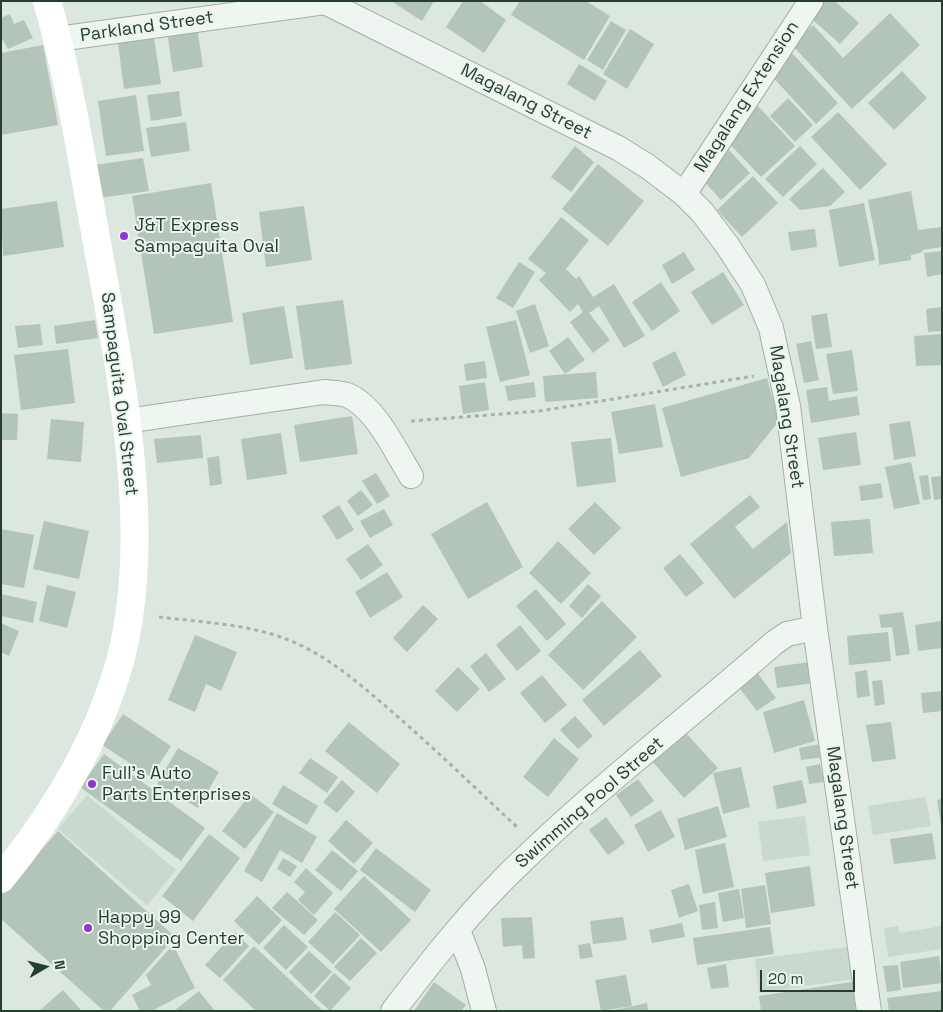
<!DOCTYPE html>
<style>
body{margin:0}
#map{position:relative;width:943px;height:1012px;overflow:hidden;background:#dce7df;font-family:"Space Grotesk",sans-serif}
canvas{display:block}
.frame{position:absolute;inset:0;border:2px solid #253e2e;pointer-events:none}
.north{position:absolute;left:20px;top:942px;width:50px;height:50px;-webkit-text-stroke:4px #ebf5ee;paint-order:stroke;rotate:82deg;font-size:14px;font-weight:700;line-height:20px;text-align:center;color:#253e2e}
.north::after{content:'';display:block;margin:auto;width:18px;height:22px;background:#253e2e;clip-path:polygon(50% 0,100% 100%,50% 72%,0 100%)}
.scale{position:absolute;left:760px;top:970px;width:95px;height:22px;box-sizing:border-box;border:2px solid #253e2e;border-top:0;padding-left:6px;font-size:15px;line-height:18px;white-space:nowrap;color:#253e2e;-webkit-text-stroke:4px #ebf5ee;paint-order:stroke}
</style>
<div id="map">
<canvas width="943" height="1012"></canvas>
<div class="frame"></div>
<div class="north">N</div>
<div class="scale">20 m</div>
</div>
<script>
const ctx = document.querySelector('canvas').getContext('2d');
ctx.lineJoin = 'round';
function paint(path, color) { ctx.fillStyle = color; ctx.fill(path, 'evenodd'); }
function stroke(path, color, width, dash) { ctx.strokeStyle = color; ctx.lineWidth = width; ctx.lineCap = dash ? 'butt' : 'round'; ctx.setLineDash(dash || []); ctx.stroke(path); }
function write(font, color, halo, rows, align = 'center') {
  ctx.font = font + ' "Space Grotesk",sans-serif'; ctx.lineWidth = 4; ctx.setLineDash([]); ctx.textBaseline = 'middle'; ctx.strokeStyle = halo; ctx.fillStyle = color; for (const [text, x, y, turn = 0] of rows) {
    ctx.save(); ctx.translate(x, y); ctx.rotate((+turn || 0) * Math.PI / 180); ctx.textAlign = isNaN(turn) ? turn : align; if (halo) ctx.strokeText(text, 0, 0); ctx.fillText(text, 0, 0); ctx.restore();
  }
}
const built = new Path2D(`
 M87 795 176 870 147 905 58 829Z
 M926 797 931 826 873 835 868 806Z
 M805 816 810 855 763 861 758 822Z
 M898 926 900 933 942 926V949L888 957 884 928Z
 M848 947 852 979 759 993 755 959Z`);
const building = new Path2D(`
 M391 1H434L422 21Z
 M463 1H480L506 20 484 53 446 27Z
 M520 1H586L610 16 584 60 511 15Z
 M815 1H835L859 23 840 44 805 13Z
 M890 13 920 45 852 109 792 45 813 25 843 58Z
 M10 14 14 24 24 20 33 38 8 49 3 40 1 41V18Z
 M611 21 626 30 603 70 587 60Z
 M197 27 203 67 173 72 167 31Z
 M630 29 654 44 627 89 603 74Z
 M153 31 161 84 124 89 117 36Z
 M43 45 58 125 1 135V53Z
 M790 51 838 103 816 124 768 72Z
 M579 64 607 81 595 101 567 84Z
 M902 71 927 98 894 130 868 103Z
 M179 91 182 116 151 121 147 95Z
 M136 95 144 151 106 156 98 101Z
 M788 98 813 125 795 142 770 116Z
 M758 106 795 146 761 177 724 138Z
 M838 112 887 164 860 190 811 137Z
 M186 122 190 151 151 157 146 128Z
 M575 146 594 162 571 192 551 177Z
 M800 146 817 164 783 197 765 179Z
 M729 150 750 173 721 200 700 177Z
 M143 158 149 191 99 198 95 165Z
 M598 164 644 201 608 246 562 209Z
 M823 168 845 192 830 206 800 210 789 199Z
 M753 176 778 203 742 237 717 210Z
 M211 183 233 322 154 334 132 196Z
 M911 191 918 230 941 227 942 247 922 250 923 252 911 255V260L879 265 878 250 868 200Z
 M57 201 64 247 3 256 1 209Z
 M864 203 875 260 839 267 829 210Z
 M304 206 312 260 266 267 259 212Z
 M561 217 589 240 566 269 576 279 579 276 593 297 614 284 645 336 624 348 599 306 589 313 610 340 593 353 570 322 583 312 578 304 570 312 539 280 546 273 528 259Z
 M815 229 817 247 791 251 788 232Z
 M942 251V274L927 277 924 253Z
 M684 252 695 270 672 284 662 265Z
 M519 262 535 272 513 308 496 298Z
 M723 272 744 305 712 325 691 292Z
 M661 282 680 311 652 331 632 302Z
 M343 300 352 364 305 370 296 306Z
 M535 304 549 346 530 353 516 311Z
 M284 306 293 358 250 365 242 313Z
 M942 307V331L928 332 926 309Z
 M827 313 832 347 816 349 811 316Z
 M95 320 98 338 56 344 54 326Z
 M516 320 530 375 500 382 486 327Z
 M40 324 43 345 18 348 15 326Z
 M942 334V365L916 366 914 336Z
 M568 337 585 360 565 374 549 351Z
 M811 341 819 380 804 383 796 344Z
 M68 349 75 403 21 410 14 355Z
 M852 350 858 391 833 394 826 354Z
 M675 351 686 375 663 387 652 363Z
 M485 361 487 378 466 381 464 364Z
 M596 372 598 398 545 402 543 376Z
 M767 378 779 421 749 458 681 477 662 408Z
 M485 382 489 410 463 414 459 386Z
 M534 382 536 397 508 401 505 386Z
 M827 387 829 401 857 396 860 415 811 423 806 390Z
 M655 404 663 447 619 454 611 412Z
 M1 413 18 414 17 440H1Z
 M352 416 358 454 300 462 294 425Z
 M51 419 84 422 81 462 47 459Z
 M910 421 916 456 894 460 889 424Z
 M856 432 861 465 823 470 818 438Z
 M281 433 287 474 247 480 241 439Z
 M201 435 203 458 157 463 154 439Z
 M611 438 616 482 577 487 571 442Z
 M219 456 222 484 210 486 207 458Z
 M911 462 920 504 894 509 885 467Z
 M376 473 390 496 377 504 362 481Z
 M928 475 931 499 923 500 919 476Z
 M942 476V499L934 500 931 477Z
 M881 483 883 498 861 501 859 486Z
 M361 490 373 505 358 516 347 501Z
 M750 495 760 507 735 527 753 549 787 522 791 553 734 599 690 544Z
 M487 502 523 567 468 599 431 534Z
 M595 502 621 528 594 555 568 529Z
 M339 505 354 530 337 540 322 516Z
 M384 509 393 525 370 538 360 521Z
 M870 519 873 553 834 556 831 522Z
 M44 521 89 531 79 579 33 569Z
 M1 529 34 535 24 588 1 584Z
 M558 541 591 573 561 604 529 573Z
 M368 544 383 565 361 580 346 559Z
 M680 554 704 583 686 597 663 568Z
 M387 572 403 597 370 618 355 592Z
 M588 584 601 596 582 618 569 606Z
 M47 585 76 592 67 628 39 621Z
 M536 589 566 624 547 641 516 606Z
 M1 594 37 602 33 623 1 616Z
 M602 601 637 637 583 690 548 655Z
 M423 605 438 619 407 652 393 638Z
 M903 612 910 654 896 656 892 627 881 628 879 615Z
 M942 621V648L918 651 915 625Z
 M1 623 19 631 9 656 1 652Z
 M520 625 541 651 517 671 496 645Z
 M888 632 891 661 849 665 847 636Z
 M195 635 237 652 221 691 206 684 195 712 168 700Z
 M640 650 662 676 604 726 582 700Z
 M486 653 506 679 489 692 470 666Z
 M810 662 813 683 777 688 774 667Z
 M458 667 480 689 457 712 435 691Z
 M867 670 870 696 857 698 855 672Z
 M756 671 776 698 757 711 737 685Z
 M542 675 567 705 545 723 520 693Z
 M882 680 885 704 875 706 872 681Z
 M942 691V711L923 713 921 693Z
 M804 700 815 741 774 753 763 712Z
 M123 714 171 746 151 777 102 745Z
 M575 716 593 736 578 749 560 730Z
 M349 722 400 764 377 793 325 751Z
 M891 722 896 759 872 762 866 725Z
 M685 732 718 768 684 798 652 761Z
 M554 738 579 759 548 797 523 777Z
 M821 744 823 757 801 760 799 748Z
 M178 748 219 772 198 808 157 784Z
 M104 754 205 828 181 861 80 787Z
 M310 758 338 777 327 793 299 773Z
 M820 764 824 782 809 784 806 767Z
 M741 767 750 807 723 814 713 773Z
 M638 779 654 801 631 817 616 795Z
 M342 780 355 792 337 813 323 802Z
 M802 780 807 803 777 809 773 786Z
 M283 785 318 806 307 825 272 804Z
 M250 794 274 812 245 849 222 831Z
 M942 799V825H941L937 800Z
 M718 806 727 837 685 850 677 819Z
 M661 810 675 837 648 852 634 825Z
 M277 813 317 837 302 863 280 850 262 882 244 871Z
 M606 817 625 843 608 855 589 830Z
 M346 820 373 843 354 864 328 841Z
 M58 831 175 937 110 1011H104L1 919V895Z
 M932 833 936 859 894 864 890 839Z
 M209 834 240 858 193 921 162 896Z
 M725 843 734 887 703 894 695 850Z
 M376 848 431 890 415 912 360 870Z
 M332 850 358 871 341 891 315 870Z
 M283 858 297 866 290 877 277 869Z
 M810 866 815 906 771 913 765 873Z
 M306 868 333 893 314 915 298 900 305 892 294 882Z
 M364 876 411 920 381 952 334 909Z
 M689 884 698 911 679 918 671 890Z
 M765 885 771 924 746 928 741 889Z
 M739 889 744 918 723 922 718 893Z
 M287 892 318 920 304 935 272 908Z
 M257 896 282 920 259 945 234 921Z
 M715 902 718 928 702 930 699 905Z
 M335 912 360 935 333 964 308 942Z
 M532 917 535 958 523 959 522 945 503 947 501 918Z
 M623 917 627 940 593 944 590 921Z
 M682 923 685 937 652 943 649 930Z
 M284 925 308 947 286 970 263 948Z
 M770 927 774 954 697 965 693 938Z
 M235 932 249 946 220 978 205 965Z
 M361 938 377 953 350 981 334 967Z
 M590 943 593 957 580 959 578 945Z
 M173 945 195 988 152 1011H140L132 995 151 985 146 975Z
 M254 946 323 1011H256L223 980Z
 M309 951 332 972 311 994 289 972Z
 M939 956 942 983 903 988 900 962Z
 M726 964 729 987 711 989 707 968Z
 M898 965 901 990 887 992 883 966Z
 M334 973 351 988 330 1011 314 996Z
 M626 975 632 1006 601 1011 595 980Z
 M434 982 466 1005 461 1011H414Z
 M852 982 856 1010 761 1011 759 996Z
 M63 990 82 1011H39Z
 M199 991 215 1011H174Z
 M942 991V1011H889L887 998Z
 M647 1003 648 1011H616L615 1010Z`);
const path = new Path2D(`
 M411 421 540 411 754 376
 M159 617C200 622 247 624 286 639 323 653 354 679 383 704 429 743 473 786 517 827`);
const street = new Path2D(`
 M325 2 618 148 647 166 684 194 702 212 727 245 753 285 771 328 788 406 815 628 869 1011
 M58 39 325 2
 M684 194 811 1
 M126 421 324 392C332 393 341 393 347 395 375 406 396 452 411 476
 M458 930 473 969 484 1011
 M393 1011C426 968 460 924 497 886 583 798 682 724 774 643L787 634 815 628`);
const secondary = new Path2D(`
 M1 879C49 820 93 749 116 675 158 543 119 366 95 232 81 155 69 77 47 1`);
const markers = [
 [124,236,5,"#9336d7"],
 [92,784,5,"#9336d7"],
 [88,928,5,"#9336d7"]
];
const streetNames = [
 ["Parkland Street",147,27,-8],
 ["Magalang Extension",747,97,-57],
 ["Magalang Street",526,102,27],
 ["Sampaguita Oval Street",119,394,83],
 ["Magalang Street",786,417,81],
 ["Swimming Pool Street",590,803,-41],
 ["Magalang Street",842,818,82]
];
const poiNames = [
 ["J&T Express",134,226],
 ["Sampaguita Oval",134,247],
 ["Full's Auto",102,774],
 ["Parts Enterprises",102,795],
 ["Happy 99",98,918],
 ["Shopping Center",98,939]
];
paint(built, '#c9d9cf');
paint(building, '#b3c4b9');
stroke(street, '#a1b1a6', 26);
stroke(path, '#a6b3ab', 3, [4, 4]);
stroke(street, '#eff5f1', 24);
stroke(secondary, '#fff', 28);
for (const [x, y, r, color] of markers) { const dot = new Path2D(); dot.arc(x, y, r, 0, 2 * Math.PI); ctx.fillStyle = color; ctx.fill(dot); stroke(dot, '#ebf5ee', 2); }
write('18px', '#253e2e', '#ebf5ee', streetNames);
write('18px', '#253e2e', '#ebf5ee', poiNames, 'left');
</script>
